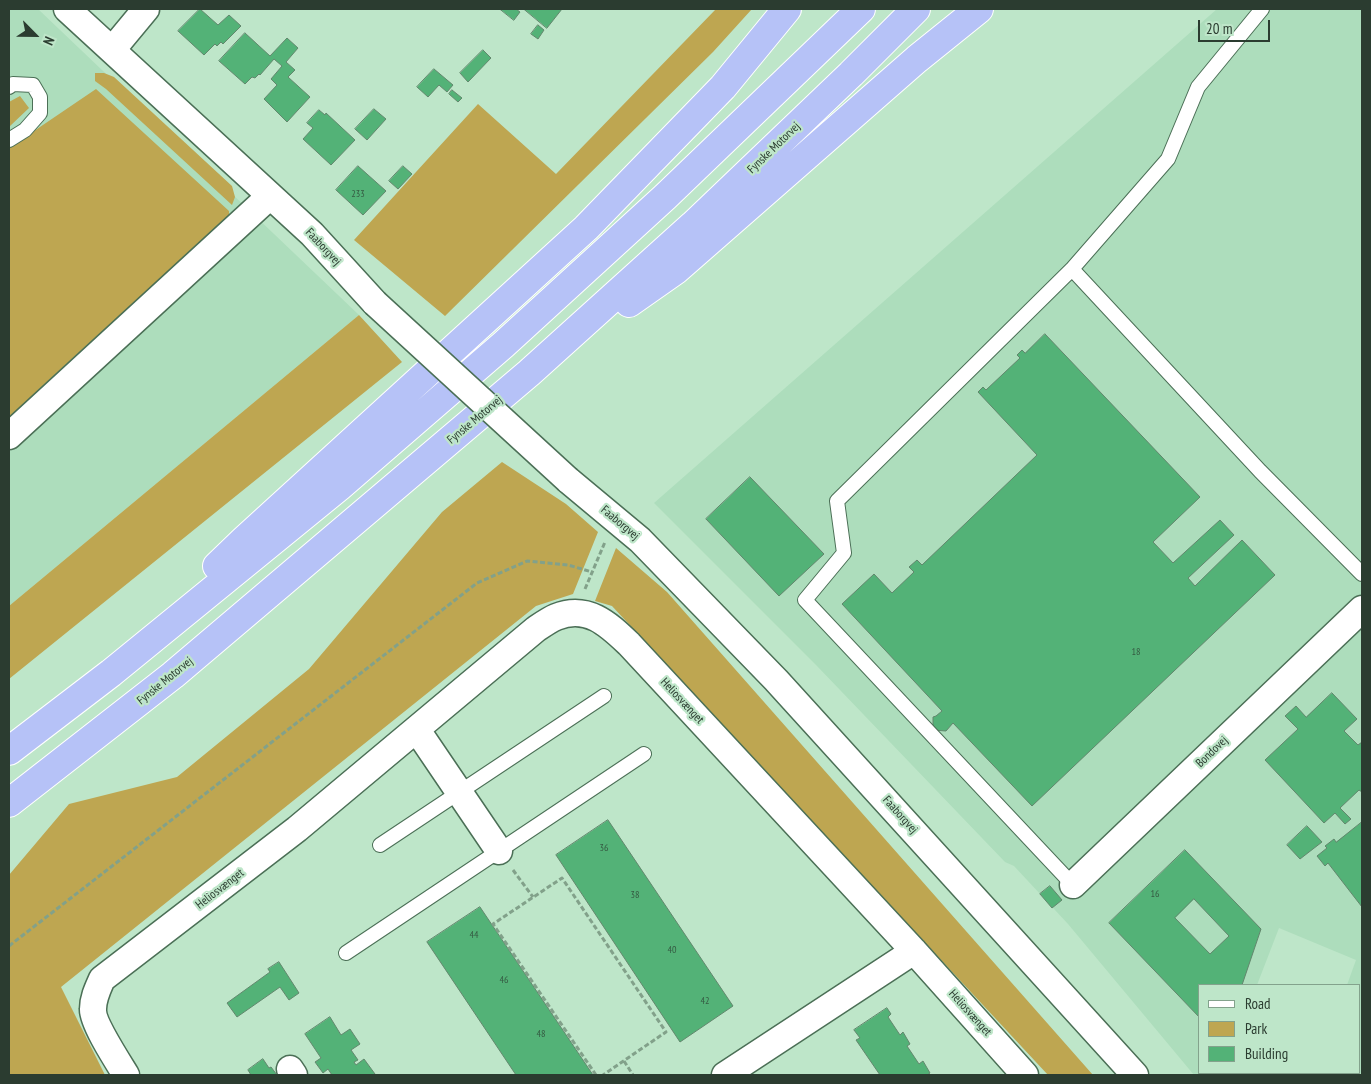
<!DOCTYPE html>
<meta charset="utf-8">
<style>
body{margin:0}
#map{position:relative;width:1371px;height:1084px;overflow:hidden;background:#bee6c9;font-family:"PT Sans Narrow",sans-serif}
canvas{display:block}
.frame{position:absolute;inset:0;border:10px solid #2b3c30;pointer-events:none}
.legend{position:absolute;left:1198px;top:984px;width:162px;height:90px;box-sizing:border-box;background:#bee6c9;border:1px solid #83a28c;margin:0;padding:6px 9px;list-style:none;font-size:15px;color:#2b3c30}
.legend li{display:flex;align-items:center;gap:10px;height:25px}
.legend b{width:25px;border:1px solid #83a28c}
.north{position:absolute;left:10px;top:10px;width:50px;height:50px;-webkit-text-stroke:4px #bee6c9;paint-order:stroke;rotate:113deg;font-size:14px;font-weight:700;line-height:20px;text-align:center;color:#2b3c30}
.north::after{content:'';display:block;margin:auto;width:18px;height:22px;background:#2b3c30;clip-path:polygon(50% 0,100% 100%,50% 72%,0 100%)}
.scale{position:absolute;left:1198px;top:20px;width:72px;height:22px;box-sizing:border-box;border:2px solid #2b3c30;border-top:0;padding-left:6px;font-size:15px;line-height:18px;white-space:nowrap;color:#2b3c30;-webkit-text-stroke:4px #bee6c9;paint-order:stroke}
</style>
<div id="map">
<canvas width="1371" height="1084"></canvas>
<div class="frame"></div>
<ul class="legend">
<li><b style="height:6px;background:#fff"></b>Road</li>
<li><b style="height:14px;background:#bea651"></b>Park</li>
<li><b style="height:14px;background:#53b277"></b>Building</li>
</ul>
<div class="north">N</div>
<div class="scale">20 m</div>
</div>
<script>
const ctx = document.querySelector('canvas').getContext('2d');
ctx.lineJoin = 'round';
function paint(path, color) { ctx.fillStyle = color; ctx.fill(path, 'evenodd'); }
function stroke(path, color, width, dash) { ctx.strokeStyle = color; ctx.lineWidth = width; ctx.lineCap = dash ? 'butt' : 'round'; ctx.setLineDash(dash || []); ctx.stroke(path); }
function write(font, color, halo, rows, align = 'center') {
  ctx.font = font + ' "PT Sans Narrow",sans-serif'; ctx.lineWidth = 4.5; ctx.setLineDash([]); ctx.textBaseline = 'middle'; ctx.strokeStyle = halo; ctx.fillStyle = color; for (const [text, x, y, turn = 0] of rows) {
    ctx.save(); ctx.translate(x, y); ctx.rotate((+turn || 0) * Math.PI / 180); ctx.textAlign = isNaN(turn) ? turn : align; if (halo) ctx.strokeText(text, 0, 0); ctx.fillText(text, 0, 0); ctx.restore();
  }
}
const built = new Path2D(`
 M9 9H38L359 315 9 606Z
 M1217 9H1362V1075H1346L1340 1073H1360V985H1347L1356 960 1279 928 1257 985H1200V1073H1223L1222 1075H1194L1068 924 1014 866 1005 862 817 666 654 503Z`);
const green = new Path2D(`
 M716 9H752L713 52 445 316 354 240 478 104 556 174Z
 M95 73H104L114 77 232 186 235 197 232 205 106 89 95 81Z
 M96 89 229 211V216L224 223C153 289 78 350 9 418V148Z
 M20 96 29 108 9 127V102Z
 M359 315 402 362 9 679V606Z
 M502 462 566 504 598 532 573 594 536 606 61 987 105 1075H9V875L69 804 177 777 309 669 442 512Z
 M616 548 667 592 1093 1075H1048L612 606 595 601Z`);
const building = new Path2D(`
 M200 9 218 25 229 15 241 26 223 44 221 42 217 46 215 44 204 55 178 31Z
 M500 9H516L520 12 514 20Z
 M524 9H562L547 28Z
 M538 25 544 30 538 39 531 34Z
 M245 33 270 56 287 38 298 48 286 62 295 70 288 77 310 97 287 122 264 99 277 85 271 79 282 66 274 59 260 75 259 74 255 78 252 77 245 84 219 61Z
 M483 50 491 58 468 82 460 73Z
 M434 69 453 85 447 92 439 85 428 97 417 87Z
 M452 90 462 98 458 102 449 94Z
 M374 109 386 119 367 140 355 129Z
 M319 110 325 115 326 113 355 140 331 165 303 139 313 128 307 123Z
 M358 166 386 191 363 215 336 190Z
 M403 166 412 174 398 189 389 181Z
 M1045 334 1200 497 1153 542 1173 563 1220 520 1234 535 1188 578 1195 586 1242 540 1275 575 1032 806 953 723 946 731 933 730V717L936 716 942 711 842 604 874 574 892 593 914 572 909 567 917 560 922 565 1037 455 978 392 983 387 986 390 1020 358 1017 355 1022 350 1025 353Z
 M750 477 824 554 779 596 706 519Z
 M1332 693 1357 719 1344 731 1358 745 1362 742V792L1359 790 1340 808 1351 819 1345 824 1335 813 1324 823 1265 760 1298 729 1285 716 1296 706 1306 717Z
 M608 820 733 1006 680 1042 556 855Z
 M1362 822V907L1328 863 1325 866 1317 856 1327 848 1325 846 1334 839 1336 842Z
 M1307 826 1322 842 1300 859 1287 845Z
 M1185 850 1261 929 1242 985H1200V1018L1109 923ZM1194 899 1229 936 1210 954 1175 918Z
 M1050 886 1062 900 1052 908 1040 894Z
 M480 907 593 1075H516L427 942Z
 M279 962 299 993 289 1000 280 987 237 1017 227 1003 270 972 268 969Z
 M887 1008 891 1014 888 1017 900 1035 903 1032 910 1044 907 1046 919 1064 923 1061 930 1073 927 1075H880L856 1040 860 1038 854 1030Z
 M330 1017 341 1035 350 1029 360 1044 351 1050 358 1060 354 1062 356 1065 364 1059 375 1074 373 1075H332L328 1069 323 1073 315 1062 321 1058 305 1034Z
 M263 1059 269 1068 271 1067 277 1075H251L248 1070Z
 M1244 1073H1287L1286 1075H1246L1244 1074Z
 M1319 1073H1330L1329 1075H1318Z`);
const path = new Path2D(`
 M585 589 605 542
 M513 870 533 897
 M9 946 477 583 527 561 568 565 592 572
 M624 1061 633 1075
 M596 1075 493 924 562 878 666 1032 603 1075`);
const service = new Path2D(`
 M9 87 13 84 33 85 40 97V113L25 130 9 140
 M1072 269 1168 159 1198 87 1262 9
 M380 845 604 696
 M1073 885 805 600 844 553 837 501 1072 269 1260 471 1362 574
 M346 953 644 754`);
const minor = new Path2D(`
 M67 9 312 234 375 303
 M112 50 146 9
 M9 436 270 196
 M568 480 640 540 776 680 1135 1075
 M417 730 499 851
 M1073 885 1362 609
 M290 1069 294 1075
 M126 1075C118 1062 92 1022 93 1009 93 998 98 988 102 979L297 829 536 629C542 625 549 620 556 617 588 604 609 625 629 644L914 951 1025 1075
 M725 1075 914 951`);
const motorway = new Path2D(`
 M629 303 676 270 917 59 979 9
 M217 566 244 540 586 228 723 87 787 9
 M9 751 111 673 339 487 503 345 665 197 861 9
 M9 803 173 675 529 373 693 225 851 74 916 9`);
const minorBridge = new Path2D(`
 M375 303 568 480`);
const numberNames = [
 ["233",358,194],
 ["18",1136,652],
 ["36",604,848],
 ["16",1155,894],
 ["38",635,895],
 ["44",474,935],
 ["40",672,950],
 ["46",504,980],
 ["42",705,1001],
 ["48",541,1034]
];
const streetNames = [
 ["Fynske Motorvej",774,148,-44],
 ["Faaborgvej",323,247,47],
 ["Fynske Motorvej",475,420,-40],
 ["Faaborgvej",620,523,40],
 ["Fynske Motorvej",165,681,-39],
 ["Heliosvænget",682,701,47],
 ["Bondovej",1212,752,-44],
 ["Faaborgvej",900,815,48],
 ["Heliosvænget",220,889,-38],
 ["Heliosvænget",970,1013,48]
];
paint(built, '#adddbc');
paint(green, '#bea651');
paint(building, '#53b277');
stroke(building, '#62876d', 1);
stroke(service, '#4b6f56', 16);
stroke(minor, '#4b6f56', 29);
stroke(motorway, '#fff', 30);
stroke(path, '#82a18a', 3, [5, 2.5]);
stroke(service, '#fff', 14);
stroke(minor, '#fff', 26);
stroke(motorway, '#b6c2f7', 28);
stroke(minorBridge, '#4b6f56', 29, []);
stroke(minorBridge, '#fff', 26);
write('10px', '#355a42', null, numberNames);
write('12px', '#2b3c30', '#bee6c9', streetNames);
</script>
